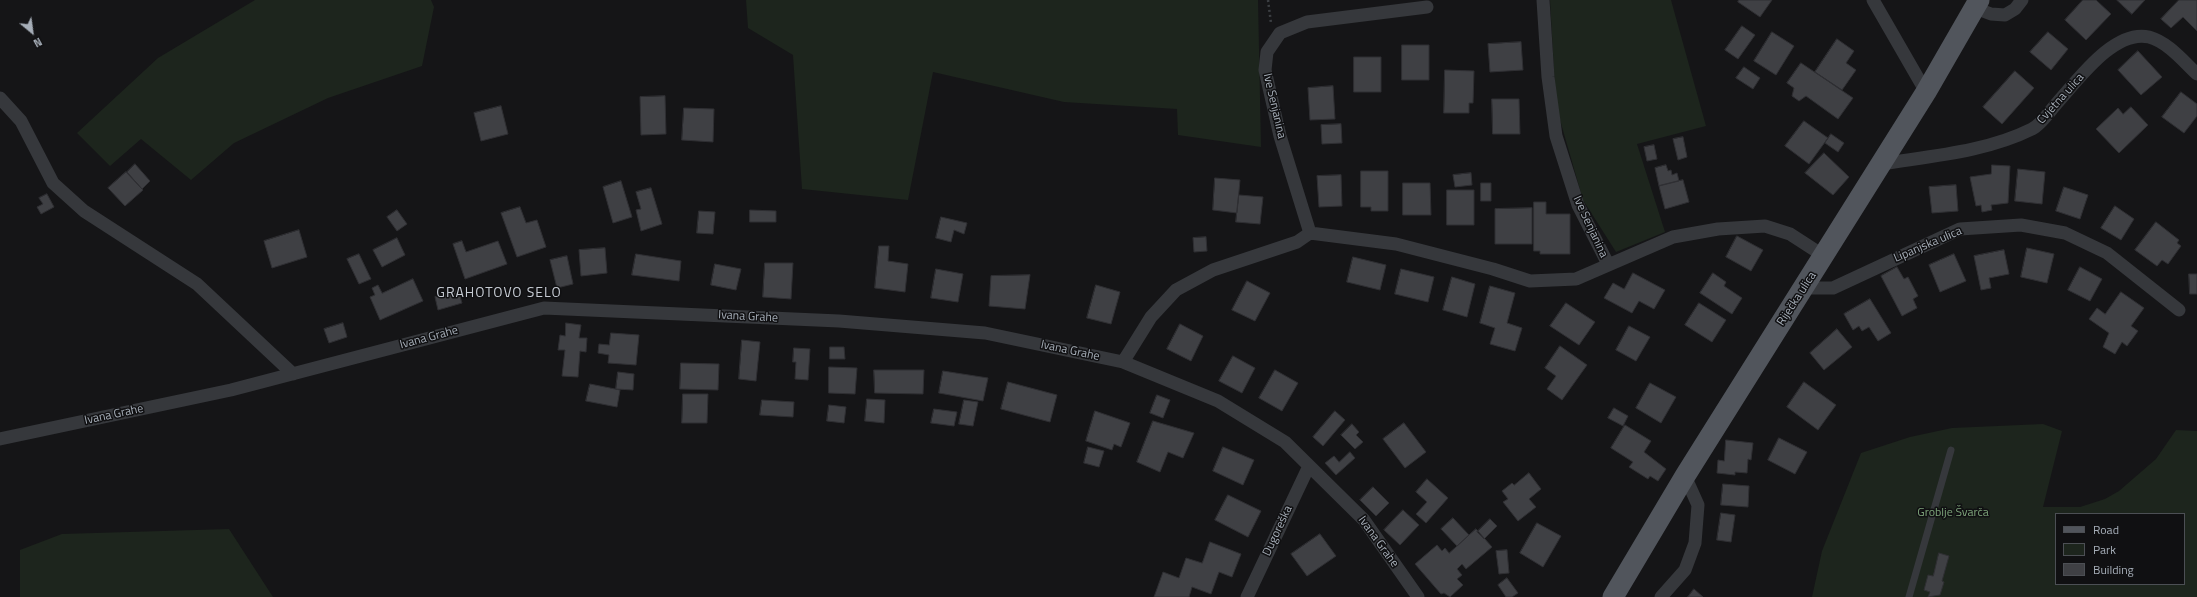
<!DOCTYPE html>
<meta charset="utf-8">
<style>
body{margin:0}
#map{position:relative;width:2197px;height:597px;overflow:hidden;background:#151517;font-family:"Titillium Web",sans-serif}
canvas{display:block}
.legend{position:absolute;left:2055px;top:513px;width:130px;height:72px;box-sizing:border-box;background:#101012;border:1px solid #4c4f54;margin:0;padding:5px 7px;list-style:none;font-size:12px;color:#a6aeb8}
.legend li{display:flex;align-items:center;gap:8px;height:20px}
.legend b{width:20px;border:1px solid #4c4f54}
.north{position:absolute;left:12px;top:12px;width:40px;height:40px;-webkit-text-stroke:3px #101012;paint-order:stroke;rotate:151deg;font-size:11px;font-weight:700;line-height:16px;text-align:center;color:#a6aeb8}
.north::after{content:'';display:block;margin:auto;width:14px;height:18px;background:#a6aeb8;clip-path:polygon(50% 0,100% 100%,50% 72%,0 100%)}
</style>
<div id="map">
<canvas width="2197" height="597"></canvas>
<ul class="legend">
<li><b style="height:5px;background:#51555c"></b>Road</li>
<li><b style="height:11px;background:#1d251d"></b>Park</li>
<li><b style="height:11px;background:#3f4044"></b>Building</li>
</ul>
<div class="north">N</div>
</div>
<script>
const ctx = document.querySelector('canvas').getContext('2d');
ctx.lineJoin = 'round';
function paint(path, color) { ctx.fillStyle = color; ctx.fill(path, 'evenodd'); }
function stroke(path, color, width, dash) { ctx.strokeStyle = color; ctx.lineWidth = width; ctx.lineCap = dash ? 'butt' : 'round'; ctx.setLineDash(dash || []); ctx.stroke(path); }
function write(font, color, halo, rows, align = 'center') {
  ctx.font = font + ' "Titillium Web",sans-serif'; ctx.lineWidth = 3; ctx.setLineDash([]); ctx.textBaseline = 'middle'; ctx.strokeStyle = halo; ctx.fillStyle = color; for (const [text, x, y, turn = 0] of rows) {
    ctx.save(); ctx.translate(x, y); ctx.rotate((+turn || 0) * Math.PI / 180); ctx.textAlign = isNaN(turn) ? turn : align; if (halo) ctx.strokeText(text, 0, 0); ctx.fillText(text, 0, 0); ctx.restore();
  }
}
const green = new Path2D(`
 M255 0H431L434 7 422 66 328 98 234 143 191 180 141 139 110 166 77 133 158 58Z
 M746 0H1258L1261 147 1178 135 1177 109 1064 102 933 72 908 200 802 189 793 55 748 28Z
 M1550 0H1671L1706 126 1637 144 1665 232 1616 252 1583 200 1556 106Z
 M2043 424 2062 431 2043 507H2080L2105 499 2119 491 2156 459 2176 430 2197 431V597H1812L1822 551 1861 453 1910 437 1952 428ZM2056 514H2184V584H2056Z
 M229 529 273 597H20V550L62 534Z`);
const building = new Path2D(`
 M1739 0H1772L1760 17 1738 2Z
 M2083 0H2096L2111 14 2086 40 2065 20Z
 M2117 0H2145L2132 14Z
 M2179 0H2197V31L2183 17 2171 28 2161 19Z
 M1742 26 1755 35 1738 59 1725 50Z
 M1772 32 1794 46 1776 75 1754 61Z
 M2048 32 2068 49 2051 70 2030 52Z
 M1837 39 1854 51 1846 63 1856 70 1842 90 1815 72Z
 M1521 42 1523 70 1490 72 1488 44Z
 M1402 45H1429V80H1402Z
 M2138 51 2162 77 2141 95 2118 70Z
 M1354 57H1381V92H1354Z
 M1801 63 1853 98 1838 119 1806 96 1799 101 1792 96 1794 88 1787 83Z
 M1744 67 1760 78 1753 89 1736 78Z
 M1445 70 1474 71 1473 103H1469V113H1444Z
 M2015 71 2034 88 2002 124 1983 107Z
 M1333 86 1335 119 1310 120 1308 88Z
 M2181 92 2197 104V116L2184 133 2162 117Z
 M665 96 666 134 641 135 640 97Z
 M1492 99H1519L1520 134H1493Z
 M501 106 508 134 481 141 474 113Z
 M2131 107 2148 125 2119 153 2096 129 2118 108 2123 114Z
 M684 108 714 109 713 142 682 140Z
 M1804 121 1828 138 1809 164 1785 146Z
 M1341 124 1342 143 1322 144 1321 125Z
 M1831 134 1844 143 1838 152 1825 143Z
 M1683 137 1687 157 1678 160 1673 139Z
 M1654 145 1657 159 1647 161 1644 147Z
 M1824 153 1849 177 1833 195 1805 173Z
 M135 164 150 181 142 189 127 172Z
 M1666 165 1668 171 1671 170 1672 175 1677 173 1679 181 1659 186 1655 168Z
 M1992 165 2010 166 2008 203 1991 205 1992 210 1982 212 1981 205 1976 206 1970 177 1991 174Z
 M2018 169 2045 172 2042 204 2015 201Z
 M1361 171H1388V211H1371V207H1361Z
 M126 172 143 190 125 206 108 188Z
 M1471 173 1472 185 1455 187 1453 175Z
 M1341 175 1342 206 1319 207 1317 176Z
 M1215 178 1240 180 1237 213 1213 210Z
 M1683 180 1689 202 1665 209 1659 186Z
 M621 181 632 217 613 223 603 187Z
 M1403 183H1430L1431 215H1403Z
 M1481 183H1491V201H1481Z
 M1956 185 1958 211 1932 213 1929 187Z
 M2064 187 2088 195 2080 219 2056 211Z
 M651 188 662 224 641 231 636 210 641 209 636 192Z
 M1447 190H1474V225H1447Z
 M47 194 54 207 41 214 37 207 43 204 39 198Z
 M1239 195 1263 197 1260 224 1236 222Z
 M1534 202H1546V214H1570V254H1540V251H1534Z
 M2115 206 2134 219 2121 240 2101 228Z
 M520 207 526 223 537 220 546 247 517 257 501 213Z
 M1532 208V244H1495V209Z
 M397 210 407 224 397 231 387 217Z
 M750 210 776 211V222H750Z
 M699 211 715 212 713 234 697 233Z
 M941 217 967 223 964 234 954 230 951 242 936 238Z
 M2156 222 2179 240 2177 243 2181 246 2168 264 2162 260 2157 266 2135 250Z
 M299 230 307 257 272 268 264 241Z
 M1737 236 1763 250 1751 271 1726 257Z
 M1206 237 1207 251 1194 252 1193 238Z
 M397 238 405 255 382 267 373 250Z
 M462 241 466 252 498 241 507 264 465 279 453 244Z
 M879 246H889L888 261 908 264 905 292 875 288Z
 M605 248 607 273 581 276 579 250Z
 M2027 248 2054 254 2047 283 2021 277Z
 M2004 250 2009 274 1989 278 1991 288 1981 290 1974 256Z
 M359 254 371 279 359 284 347 259Z
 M636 254 681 261 679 281 632 275Z
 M1954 254 1966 281 1940 292 1929 265Z
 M567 256 573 284 557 288 550 260Z
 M1353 257 1386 265 1380 290 1347 282Z
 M765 263H793L791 299 763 297Z
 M715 264 741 269 736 290 711 285Z
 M1897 267 1904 279 1908 277 1918 296 1913 299 1917 308 1902 316 1881 276Z
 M2080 267 2102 279 2090 301 2068 290Z
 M936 269 963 274 958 302 931 298Z
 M1401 269 1434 277 1428 302 1395 294Z
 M1633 273 1665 290 1654 309 1639 301 1632 313 1604 298 1613 283 1624 289Z
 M1713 273 1726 282 1724 286 1742 298 1732 314 1700 293Z
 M2189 274H2197V294H2190Z
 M1030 275 1025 309 989 306 991 276Z
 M1452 277 1475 284 1467 317 1443 310Z
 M413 279 423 301 380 320 370 297 375 295 372 288 378 285 382 293Z
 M1247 281 1270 293 1255 321 1232 310Z
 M1096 285 1120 292 1111 324 1087 318Z
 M1490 286 1515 293 1507 323 1522 328 1515 351 1490 344 1495 328 1480 323Z
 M458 290 462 303 438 310 435 297Z
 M2121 292 2144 308 2131 326 2138 331 2127 346 2122 342 2115 354 2103 347 2109 333 2089 319 2097 308 2105 314Z
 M1870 299 1891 333 1878 341 1869 327 1862 331 1859 326 1853 330 1844 314Z
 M1566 303 1595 322 1579 345 1550 326Z
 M1699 303 1726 320 1712 342 1685 325Z
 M343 323 347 337 329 343 324 329Z
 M566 323 581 325 579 338H587L586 352 580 351 578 377 562 376 565 350H558L560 335 565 336Z
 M1180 324 1203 336 1191 361 1167 349Z
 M1629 326 1650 337 1636 361 1616 350Z
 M1837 329 1852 347 1824 370 1810 353Z
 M611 333 639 335 636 365 608 363 609 355 598 353 599 344 609 345Z
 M742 340 760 342 756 381 739 379Z
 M1560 346 1587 365 1562 400 1547 389 1556 376 1545 368Z
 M830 347H844L845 359H830Z
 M794 348 810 349 808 380 795 379 796 362H793Z
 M1233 356 1255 368 1242 393 1219 381Z
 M681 363 719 364 718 390 680 389Z
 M829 367 857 368 855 394 829 393Z
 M874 370H924L923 394 875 393Z
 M1275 370 1298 383 1282 411 1259 398Z
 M943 371 988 378 983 401 939 393Z
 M618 372 634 374 633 390 616 389Z
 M1008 382 1057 395 1050 422 1001 409Z
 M1804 382 1836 405 1818 430 1787 407Z
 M1650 383 1676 397 1661 423 1636 408Z
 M590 384 620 390 617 407 586 401Z
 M683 394H708L707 423H682Z
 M1157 395 1170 400 1163 418 1150 413Z
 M867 399 885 400 884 423 865 421Z
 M762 400 794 402 793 417 760 415Z
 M964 400 978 402 973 426 959 424Z
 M829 405 846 407 844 423 827 421Z
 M1614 408 1628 416 1623 426 1608 418Z
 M934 409 957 412 954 426 931 423Z
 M1095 411 1130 423 1121 447 1114 444 1112 450 1086 441Z
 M1335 411 1345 420 1323 446 1313 437Z
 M1153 421 1194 433 1183 458 1168 452 1160 472 1137 462Z
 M1404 423 1426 452 1405 468 1383 439Z
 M1352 424 1359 432 1356 435 1363 442 1355 449 1341 435Z
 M1625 425 1651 441 1644 452 1666 469 1658 481 1650 476 1648 479 1629 467 1633 462 1611 448Z
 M1779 438 1807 452 1795 474 1768 460Z
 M1726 440 1753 443 1751 460 1748 459 1747 473 1735 472V475L1717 473 1718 460 1724 461Z
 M1088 447 1104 451 1099 467 1084 463Z
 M1223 447 1254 460 1243 485 1213 471Z
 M1350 452 1355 458 1336 475 1325 463 1334 456 1339 462Z
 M1529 473 1541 489 1529 499 1536 507 1518 521 1503 502 1508 499 1502 491 1512 483 1514 485Z
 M1427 479 1448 498 1426 523 1416 514 1427 502 1416 492Z
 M1723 484 1749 486 1748 507 1721 505Z
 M1373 487 1389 503 1376 516 1360 500Z
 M1228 495 1261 511 1248 537 1215 520Z
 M1403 510 1419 525 1400 545 1384 530Z
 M1721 513 1735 515 1731 542 1717 540Z
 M1453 518 1469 535 1457 546 1441 529Z
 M1490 519 1497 526 1484 539 1477 532Z
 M1537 523 1561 536 1543 567 1520 553Z
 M1476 529 1492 547 1466 569 1462 564 1457 569 1462 575 1457 579 1463 585 1450 597 1444 593 1441 594 1415 564 1437 545 1442 551 1445 548 1449 553Z
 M1320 534 1336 556 1307 576 1291 554Z
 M1210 542 1241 554 1232 577 1219 572 1211 594 1192 587 1189 597H1154L1163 572 1179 578 1186 558 1202 563Z
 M1507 550 1509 573 1499 574 1496 551Z
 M1939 553 1949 556 1942 581 1944 582 1940 595 1928 597 1930 592 1924 590 1928 575 1933 576Z
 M1507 578 1518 593 1512 597H1506L1498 585Z
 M1694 589 1703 597H1688Z`);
const path = new Path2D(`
 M1268 0 1271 23`);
const service = new Path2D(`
 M1909 597 1951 450`);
const minor = new Path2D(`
 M1543 0 1548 77 1556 136 1578 205 1608 264
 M1873 0 1926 92
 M1975 8 1991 14 2005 15 2015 9 2022 0
 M0 98 21 121 53 183 84 211 197 284 293 374
 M1881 164C1931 156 1986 152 2032 129 2041 125 2050 111 2057 103 2078 80 2114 29 2149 37 2168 42 2184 62 2197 74
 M1310 233 1280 136 1265 70 1267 52 1280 33 1307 22 1427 7
 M1803 288H1833L1960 229 2021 225 2065 233 2107 253 2179 310
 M1123 362 1151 317 1176 290 1213 270 1297 242 1310 233 1396 244 1493 269 1530 281 1576 279 1673 237 1718 229 1765 226 1790 234 1824 256
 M0 439 231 390 544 308 839 321 985 333 1123 362 1218 401 1285 442 1364 520 1418 597
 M1247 597 1309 466
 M1661 597 1685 570 1695 543 1698 505 1685 476`);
const primary = new Path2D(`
 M1613 597 1685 476 1926 92 1979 0`);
const streetNames = [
 ["Cvjetna ulica",2061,99,-48],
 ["Ive Senjanina",1274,106,77],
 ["Ive Senjanina",1590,227,65],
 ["Lipanjska ulica",1928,245,-23],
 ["Riječka ulica",1797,299,-57],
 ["Ivana Grahe",748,317,3],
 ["Ivana Grahe",429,338,-15],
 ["Ivana Grahe",1070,351,12],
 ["Ivana Grahe",114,415,-12],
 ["Dugoreška",1278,531,-65],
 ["Ivana Grahe",1378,542,54]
];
const parkNames = [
 ["Groblje Švarča",1953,513]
];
const quarterNames = [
 ["GRAHOTOVO SELO",499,294]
];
paint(green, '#1d251d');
paint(building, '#3f4044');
stroke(building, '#2f2f33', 1);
stroke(path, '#3c3f43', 2.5, [2, 3]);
stroke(service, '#36383c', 7);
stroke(minor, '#36383c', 13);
stroke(primary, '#51555c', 21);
write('12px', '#a6aeb8', '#101012', streetNames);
write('12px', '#7ea57b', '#101012', parkNames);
ctx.letterSpacing = '1px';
write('14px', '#c7ccd4', '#101012', quarterNames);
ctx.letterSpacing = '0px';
</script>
